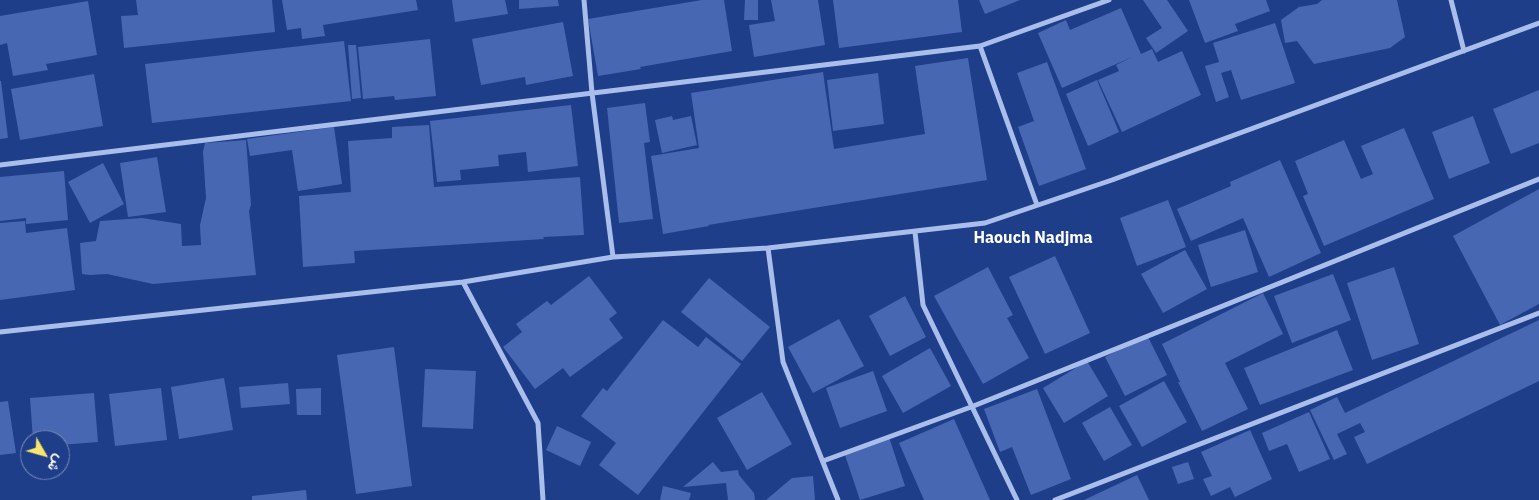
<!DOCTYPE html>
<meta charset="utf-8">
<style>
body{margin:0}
#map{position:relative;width:1539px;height:500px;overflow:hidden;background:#1f3e8a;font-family:"IBM Plex Sans",Vazirmatn,sans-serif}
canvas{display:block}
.north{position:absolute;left:20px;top:430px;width:50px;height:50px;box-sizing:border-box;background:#1f3e8a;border:1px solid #798bb9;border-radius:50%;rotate:128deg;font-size:14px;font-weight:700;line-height:20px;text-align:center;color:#fff}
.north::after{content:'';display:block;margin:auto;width:18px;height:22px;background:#fae56a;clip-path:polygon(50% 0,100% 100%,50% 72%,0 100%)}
</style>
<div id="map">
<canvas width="1539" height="500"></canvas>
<div class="north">ش</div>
</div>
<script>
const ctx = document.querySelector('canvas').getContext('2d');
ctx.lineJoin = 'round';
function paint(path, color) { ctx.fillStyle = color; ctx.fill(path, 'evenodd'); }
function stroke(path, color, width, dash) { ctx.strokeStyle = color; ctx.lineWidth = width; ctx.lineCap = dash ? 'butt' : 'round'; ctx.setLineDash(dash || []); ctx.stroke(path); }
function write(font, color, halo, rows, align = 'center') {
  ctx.font = font + ' "IBM Plex Sans",sans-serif'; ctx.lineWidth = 4; ctx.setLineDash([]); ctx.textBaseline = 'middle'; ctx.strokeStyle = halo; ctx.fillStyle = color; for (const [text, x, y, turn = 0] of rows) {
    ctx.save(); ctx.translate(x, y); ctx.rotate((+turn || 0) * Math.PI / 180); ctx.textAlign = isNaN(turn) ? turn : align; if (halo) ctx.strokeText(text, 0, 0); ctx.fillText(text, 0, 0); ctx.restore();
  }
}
const building = new Path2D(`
 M136 0H272L275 32 124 48 121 16 138 15Z
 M282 0H416L418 10 323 25 325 36 302 39 301 28 287 30Z
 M452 0H505L508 14 455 22Z
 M519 0H558L559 6 519 9Z
 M702 0H724L732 51 640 67 641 69 598 76 588 19Z
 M745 0H758V20H744Z
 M771 0H818L825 45 754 57 749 25 775 21Z
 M833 0H958L962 32 839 48Z
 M979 0H1020L985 14Z
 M1143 0H1167L1188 31 1156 53 1146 38 1162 28Z
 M1189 0H1266L1270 11 1235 24 1238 31 1205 43Z
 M1322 0H1397L1405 37 1390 48 1314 64 1297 41 1285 43 1281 20 1299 7 1317 4Z
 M88 1 97 55 46 64 48 70 13 76 7 43 0 45V16Z
 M1121 8 1141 54 1152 49 1158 62 1182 51 1201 95 1122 132 1098 80 1119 71 1116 65 1132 57 1062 88 1038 33 1066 20 1070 30Z
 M563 22 573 76 526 85 525 77 481 85 472 39Z
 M1275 23 1295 83 1241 100 1231 70 1221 73 1229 97 1216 102 1205 66 1219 62 1213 43Z
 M430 39 436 96 395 100 394 96 363 99 358 47Z
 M344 41 351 101 152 123 145 64Z
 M348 45H356L361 98 352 99Z
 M968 58 987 180 708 225 709 226 663 234 651 156 699 148 691 93 823 72 834 149 925 134 915 66Z
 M1047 62 1086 169 1039 186 1018 127 1034 121 1017 73Z
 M878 73 884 124 833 131 827 80Z
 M94 74 103 126 20 140 11 89Z
 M1097 80 1119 132 1088 146 1066 94Z
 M0 81H1L8 138 0 139Z
 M1539 90V143L1511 154 1493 109Z
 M645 103 650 142 644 143 653 219 619 223 607 108Z
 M571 105 578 166 528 172 526 152 498 155 499 166 460 170 461 180 437 182 430 121Z
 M672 116 673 120 691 116 697 145 662 153 655 120Z
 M1473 116 1490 163 1449 179 1432 132Z
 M429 125 434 187 580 177 584 235 543 237 544 239 354 251 355 263 303 267 299 196 351 192 348 141 392 138V127Z
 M334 127 342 184 298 191 292 150 250 156 247 139Z
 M1404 128 1434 199 1324 246 1303 196 1308 194 1295 161 1344 140 1361 179 1373 174 1361 146Z
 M246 140 251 205 249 211 256 275 153 284 107 274 90 275 82 274 80 243 96 241 100 221 142 218 181 224 182 246 201 245 200 225 206 198 203 152 205 143Z
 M157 157 166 212 128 217 120 163Z
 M1280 160 1321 253 1269 277 1243 218 1191 241 1177 209 1231 186 1230 182Z
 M103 163 124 204 90 223 68 182Z
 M64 171 68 220 26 224V218L0 221V177Z
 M1539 189V304L1500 325 1453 236Z
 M1168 200 1186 247 1137 266 1120 218Z
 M25 221 26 233 67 228 75 290 0 300V223Z
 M1245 230 1258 272 1211 287 1198 245Z
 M1185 250 1207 289 1163 313 1141 274Z
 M1055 256 1090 333 1045 354 1009 277Z
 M988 267 1013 315 1007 318 1029 358 983 384 934 296Z
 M1394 267 1419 344 1372 360 1347 283Z
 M1333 274 1351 320 1292 343 1274 296Z
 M589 276 617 313 609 319 623 338 570 377 563 368 535 389 503 347 522 332 516 324 547 301 551 305Z
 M709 278 770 327 742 361 681 312Z
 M1263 293 1283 334 1225 363 1248 409 1202 431 1178 382H1180L1162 344Z
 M905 296 926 337 890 356 869 316Z
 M839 319 864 366 813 393 788 347Z
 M663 320 698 347 706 337 741 364 638 495 599 465 616 443 581 416 603 388 607 391Z
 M1539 320V381L1367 464 1354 437 1365 432 1360 423 1337 434 1347 454 1334 460 1310 410 1337 397 1345 413Z
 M1337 330 1353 370 1260 405 1244 368Z
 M1147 335 1167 375 1125 396 1105 357Z
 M394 347 412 486 356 494 337 355Z
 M930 348 951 386 903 413 882 376Z
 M1087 361 1108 396 1064 423 1043 388Z
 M425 369 476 371 473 429 422 427Z
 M873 371 887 411 840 428 826 388Z
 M224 378 233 430 179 439 171 387Z
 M1164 381 1187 422 1142 447 1119 406Z
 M288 383 290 404 241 408 239 387Z
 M161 388 167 440 115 446 109 394Z
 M321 388V415H297L296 389Z
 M1037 389 1071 479 1031 495 1012 447 1000 452 984 409Z
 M762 392 792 444 747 470 717 418Z
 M94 393 98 442 60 445V440H33L30 398Z
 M8 401 16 453 0 455V402Z
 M1110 407 1132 445 1104 461 1082 423Z
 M1309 412 1330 459 1299 472 1287 444 1269 451 1262 433Z
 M954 419 990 500H924L899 443Z
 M557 426 591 442 580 466 546 450Z
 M1250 430 1272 479 1235 497 1230 487 1211 496 1203 479 1212 476 1201 452Z
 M889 437 905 486 860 500 844 452Z
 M713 462 721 472 738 470 739 475 754 493 755 500H728L726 483 683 487Z
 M1188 462 1194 479 1178 484 1172 467Z
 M1137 475 1149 500H1084Z
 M813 476 815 500H766L792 478Z
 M663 486 691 493 689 500H660Z
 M306 490 307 500H252V496Z`);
const street = new Path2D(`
 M584 0 592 93 613 257
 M1451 0 1464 51
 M980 46 1037 205
 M0 165 980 46 1109 0
 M915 232 923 305 1017 500
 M768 248 783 362 838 500
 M463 282 538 423 543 500
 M0 332 463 282 613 257 768 248 985 223 1112 180 1539 23
 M823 461 971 407 1539 179
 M1055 500 1539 313`);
const quarterNames = [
 ["Haouch Nadjma",1033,238]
];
paint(building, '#4767b2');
stroke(street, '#aabeeb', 5);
write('bold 16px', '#fff', '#1f3e8a', quarterNames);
</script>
